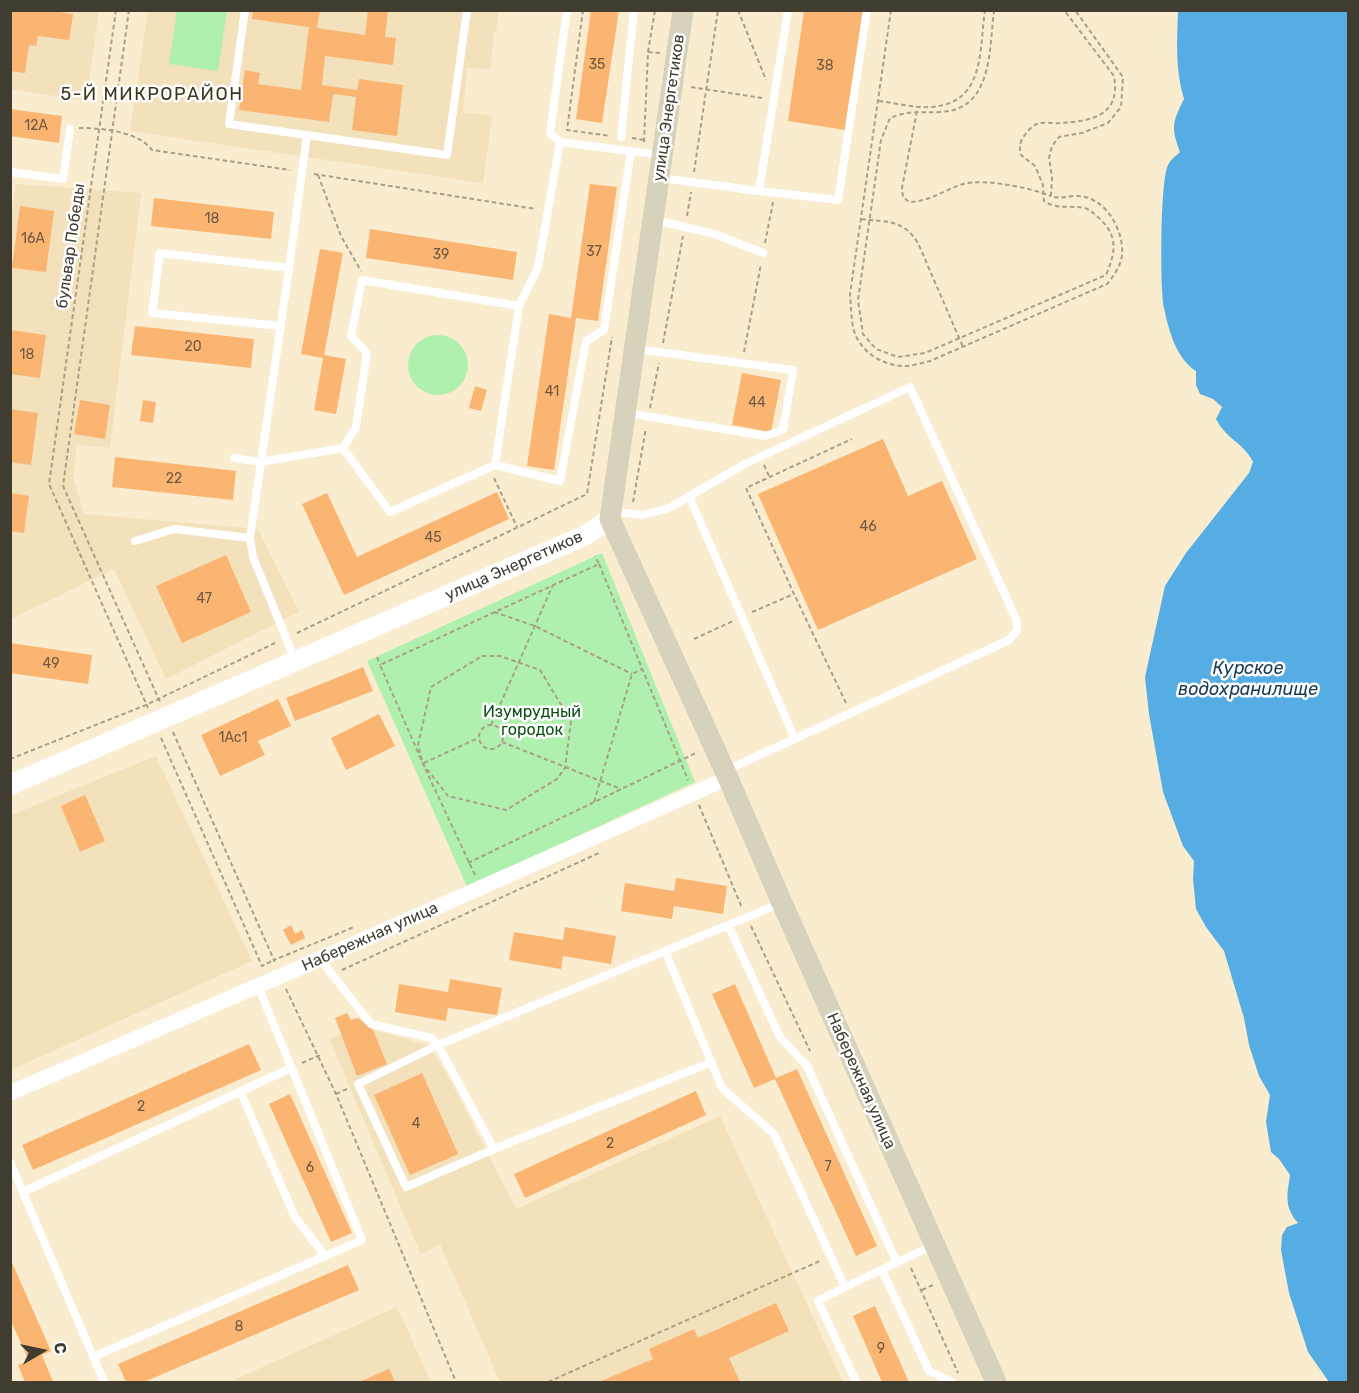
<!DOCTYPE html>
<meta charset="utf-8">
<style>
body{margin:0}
#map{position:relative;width:1359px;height:1393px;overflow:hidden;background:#faecce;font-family:Rubik,sans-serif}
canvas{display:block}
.frame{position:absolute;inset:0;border:12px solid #413c30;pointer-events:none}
.north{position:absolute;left:12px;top:1321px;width:60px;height:60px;-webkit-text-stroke:4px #fff;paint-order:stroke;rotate:81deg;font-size:16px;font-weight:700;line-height:24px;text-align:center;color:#413c30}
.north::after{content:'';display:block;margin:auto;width:21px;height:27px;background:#413c30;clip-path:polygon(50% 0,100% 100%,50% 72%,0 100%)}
</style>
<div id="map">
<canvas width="1359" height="1393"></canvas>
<div class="frame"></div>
<div class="north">С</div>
</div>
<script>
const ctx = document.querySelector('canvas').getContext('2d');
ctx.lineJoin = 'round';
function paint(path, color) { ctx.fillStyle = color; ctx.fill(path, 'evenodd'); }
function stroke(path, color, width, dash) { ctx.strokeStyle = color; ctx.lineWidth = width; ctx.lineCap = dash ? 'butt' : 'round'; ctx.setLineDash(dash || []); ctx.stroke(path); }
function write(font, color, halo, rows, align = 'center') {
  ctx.font = font + ' Rubik,sans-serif'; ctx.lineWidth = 5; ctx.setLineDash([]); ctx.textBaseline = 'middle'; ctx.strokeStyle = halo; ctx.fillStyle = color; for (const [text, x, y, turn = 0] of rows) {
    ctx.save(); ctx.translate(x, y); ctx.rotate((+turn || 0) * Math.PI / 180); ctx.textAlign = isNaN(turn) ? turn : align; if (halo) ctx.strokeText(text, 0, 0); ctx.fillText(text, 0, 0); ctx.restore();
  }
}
const built = new Path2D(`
 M10 11H99L86 101 11 89Z
 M148 11H499L496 32H494L490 69 467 68 463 112 492 116 483 183 130 131Z
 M16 184 141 193 110 448 77 445 73 476 84 514 258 529 299 612 166 679 114 569 11 619 10 227Z
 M156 756 252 961 11 1070V815Z
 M364 1027 427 1045 446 1072 516 1209 720 1116 843 1382H500L440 1244 421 1255 329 1038Z
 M397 1307 431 1382H229Z`);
const green = new Path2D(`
 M177 11H227L218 71 169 64Z
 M408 365a30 30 0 1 1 60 0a30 30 0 1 1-60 0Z
 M602 553 695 782 467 887 367 661Z`);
const water = new Path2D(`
 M1178 11H1348V1382H1329L1308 1352 1289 1293 1281 1250 1282 1235 1287 1227 1298 1223C1284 1207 1287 1195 1290 1175L1279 1159 1271 1152 1266 1122 1270 1095 1259 1076 1249 1045 1244 1018 1224 951 1206 927 1196 909 1193 879 1194 861 1183 846 1163 792 1149 714 1145 677 1165 586 1186 553 1249 473 1253 462C1244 443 1226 439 1216 419L1222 407 1213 399 1200 394 1196 385V371C1176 358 1169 331 1164 308 1160 290 1160 180 1168 165 1170 160 1176 156 1180 152 1171 127 1172 123 1184 99 1175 69 1177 41 1178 11Z`);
const building = new Path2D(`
 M10 10H47L73 14 69 40 38 36 36 46 29 45 25 73 10 71Z
 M253 10H320L317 28 365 35 368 10H388L385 37 396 38 393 65 325 56 322 85 357 90 359 79 403 85 397 136 352 130 356 97 333 94 329 122 239 110 245 70 260 73 258 84 301 90 309 27 252 19Z
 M591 10H619L602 123 576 119Z
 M804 10H863L845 130 788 121Z
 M10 109 62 116 59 143 10 136Z
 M590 184 617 187 598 321 576 318 554 470 527 466 549 314 571 318Z
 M154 198 274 212 271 239 151 226Z
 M20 206 54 211 46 272 12 268Z
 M370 229 517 252 513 280 366 258Z
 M320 249 343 253 324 355 346 359 336 414 314 410 323 358 301 354Z
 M135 326 254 339 251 368 131 355Z
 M10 330 46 335 40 378 10 374Z
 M742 373 781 380 771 432 732 425Z
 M475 386 487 390 481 411 469 408Z
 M80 400 110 405 105 439 74 434Z
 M143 400 156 402 153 423 140 421Z
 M10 409 38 413 31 465 10 462Z
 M883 439 908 496 942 481 977 559 818 630 758 494Z
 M115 457 236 471 233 500 112 487Z
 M497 492 509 519 344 595 302 504 327 493 357 557Z
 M10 493 29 496 24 533 10 531Z
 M226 555 251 612 182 643 156 586Z
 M10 643 92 655 88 684 10 673Z
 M363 667 373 691 295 721 286 698Z
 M278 699 291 726 258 741 265 755 220 776 201 735Z
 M379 714 395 746 346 770 331 738Z
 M85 795 105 841 80 852 61 806Z
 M676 878 727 886 723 914 674 906 672 919 621 911 625 883 674 891Z
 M291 925 295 934 302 930 305 938 291 945 283 930Z
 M565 927 616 936 611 964 563 956 561 969 509 960 514 932 563 940Z
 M450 979 502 988 497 1015 448 1008 446 1021 395 1012 399 984 448 992Z
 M735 984 776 1078 797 1069 877 1246 856 1256 775 1079 754 1088 712 994Z
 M347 1013 351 1020 358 1018 373 1030 387 1064 357 1076 335 1018Z
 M249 1044 261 1070 33 1170 22 1145Z
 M422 1073 458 1154 410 1175 374 1095Z
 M696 1091 706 1115 525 1198 514 1174Z
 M290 1094 352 1233 331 1242 269 1104Z
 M10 1258 51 1351 42 1355 53 1382H25L18 1365 29 1361 10 1319Z
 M348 1265 359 1290 144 1382H126L118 1364Z
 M776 1303 789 1331 729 1358 740 1382H599L653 1359 649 1349 694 1329 698 1338Z
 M875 1306 909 1382H882L853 1316Z
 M389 1369 395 1382H359Z`);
const path = new Path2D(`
 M116 10 49 484 148 708
 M129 10 63 486 160 702
 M583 10 567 130 611 136
 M738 10 766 80
 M891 10 850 294C851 305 851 316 853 327 858 351 883 367 907 366 915 365 923 363 930 361L1107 284C1114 276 1121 265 1122 255 1124 230 1106 198 1079 196 1069 195 1061 200 1051 196L1052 177 1049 158 1052 146 1059 137 1082 133 1108 123 1121 107 1123 77 1075 10
 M994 10C989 50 993 110 940 112 920 113 909 110 890 118L881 140 858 300 863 334 876 349 898 357 925 353 1106 275C1115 254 1119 237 1100 219 1095 215 1091 210 1085 208 1071 205 1057 210 1044 201L1043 185 1035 166 1021 155C1021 152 1019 148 1020 145 1021 138 1031 126 1037 124 1044 121 1054 124 1061 123 1093 121 1121 115 1114 76L1064 10
 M648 52 660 53
 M691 87 762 98
 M879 101C895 103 914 108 930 107 985 104 979 52 985 10
 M917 111 902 188 903 197 909 202C929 202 944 190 963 184 984 178 1031 188 1051 196
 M79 128C101 128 138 131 152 150L290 170
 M632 138 644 140
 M644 142 648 52 655 10
 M694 172 718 10
 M314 174 536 209
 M318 175 341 236 361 271
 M687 216 691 192
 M861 219C886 222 903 219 918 243L963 347
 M765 243 773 202
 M663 343 683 236
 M744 352 761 264
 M650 408 659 363
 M764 465 769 476
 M494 478 517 527
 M633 502 646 428
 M599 564 688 780
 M494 612 535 626 632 674
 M752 612 794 594
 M297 633 587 494 612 337
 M694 639 733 621
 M482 656H500L540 670 571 721 565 768 557 779 506 810 448 796 423 764 418 745 431 687Z
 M377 657 380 665
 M846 703 794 594 746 488 852 439
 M491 725 553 585
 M479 737a12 12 0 1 1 24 0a12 12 0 1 1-24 0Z
 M173 732 274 960 354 927
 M161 738 262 966 274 960V962
 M502 742 621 789
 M10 759 146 705 275 643
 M424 763 478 738
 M594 802 632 674 642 669
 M699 805 742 908
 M468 863 698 752
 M475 875 423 764 380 665 599 564 595 556
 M751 926 810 1051
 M342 970 599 853
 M286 989 336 1094 456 1382
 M302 1063 320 1055
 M336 1094 347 1089
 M911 1268 958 1373
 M922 1290 933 1285
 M548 1382 822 1260`);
const service = new Path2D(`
 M245 10 229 124 447 155 467 10
 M621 137 634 10
 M560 142 550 133 567 10
 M10 172 63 179 70 129
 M661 178 759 191 788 10
 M759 191 838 200 867 10
 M655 220 715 234 763 253
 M289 268 307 135
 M280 326 152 313 160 253 289 268 250 538 253 557 295 660
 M627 413 765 436 783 430 793 370 636 349
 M343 448 356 427 367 353 351 336 362 280 519 306
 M234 458 260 462 343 448 390 512 495 465 519 306 538 267 560 142 661 155
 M495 465 560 481 586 341 604 330 631 151
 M689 496 795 739
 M611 511 642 515 669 508 745 464 910 387 1017 621V630L1009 640 727 770
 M135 541 174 529 250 538
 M728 925 780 1037 807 1066 897 1263
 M665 951 722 1088 774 1134 845 1287 934 1245
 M320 959 371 1024 432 1038 438 1045 779 904
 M438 1045 494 1149 406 1187 358 1084Z
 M240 1091 295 1217 325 1256
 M494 1149 712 1062
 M10 1162 104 1382
 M23 1192 291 1068
 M882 1270 929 1371 952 1382
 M845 1287 818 1301 856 1382
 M93 1357 362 1240 258 986`);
const minor = new Path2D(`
 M10 1093 320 959 728 778`);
const tertiary = new Path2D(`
 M10 785 586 535 610 519`);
const secondary = new Path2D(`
 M683 10 610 519 725 771 782 903 996 1382`);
const numberNames = [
 ["35",597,65],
 ["38",825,66],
 ["12А",36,126],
 ["18",212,219],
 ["16А",33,239],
 ["37",594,252],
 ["39",441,255],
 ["20",193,347],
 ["18",27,355],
 ["41",552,392],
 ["44",757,403],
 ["22",174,479],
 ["46",868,527],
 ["45",433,538],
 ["47",204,599],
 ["49",51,664],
 ["1Ас1",233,738],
 ["2",141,1107],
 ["4",416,1124],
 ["2",610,1144],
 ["7",828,1167],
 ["6",310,1168],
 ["8",239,1327],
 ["9",881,1349]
];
const streetNames = [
 ["улица Энергетиков",669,108,-82],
 ["бульвар Победы",71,246,-82],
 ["улица Энергетиков",514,566,-24],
 ["Набережная улица",370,937,-24],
 ["Набережная улица",861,1081,66]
];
const parkNames = [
 ["Изумрудный",532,712],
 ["городок",532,730]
];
const neighbourhoodNames = [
 ["5-Й МИКРОРАЙОН",152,95]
];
const waterNames = [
 ["Курское",1248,669],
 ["водохранилище",1248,690]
];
paint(built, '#f3e1bc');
paint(green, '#b0f0af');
paint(water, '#55ade3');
paint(building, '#fab573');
stroke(path, '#a99f89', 2, [4.5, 3]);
stroke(service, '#fff', 8);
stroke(minor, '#fff', 15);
stroke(tertiary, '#fff', 20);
stroke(secondary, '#d6d2bc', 21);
write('14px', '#6f5a41', null, numberNames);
write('16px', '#413c30', '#fff', streetNames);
write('16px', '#0b5212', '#fff', parkNames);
ctx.letterSpacing = '1.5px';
write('18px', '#40351c', '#fff', neighbourhoodNames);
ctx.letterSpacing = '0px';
write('italic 18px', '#163c53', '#fff', waterNames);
</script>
